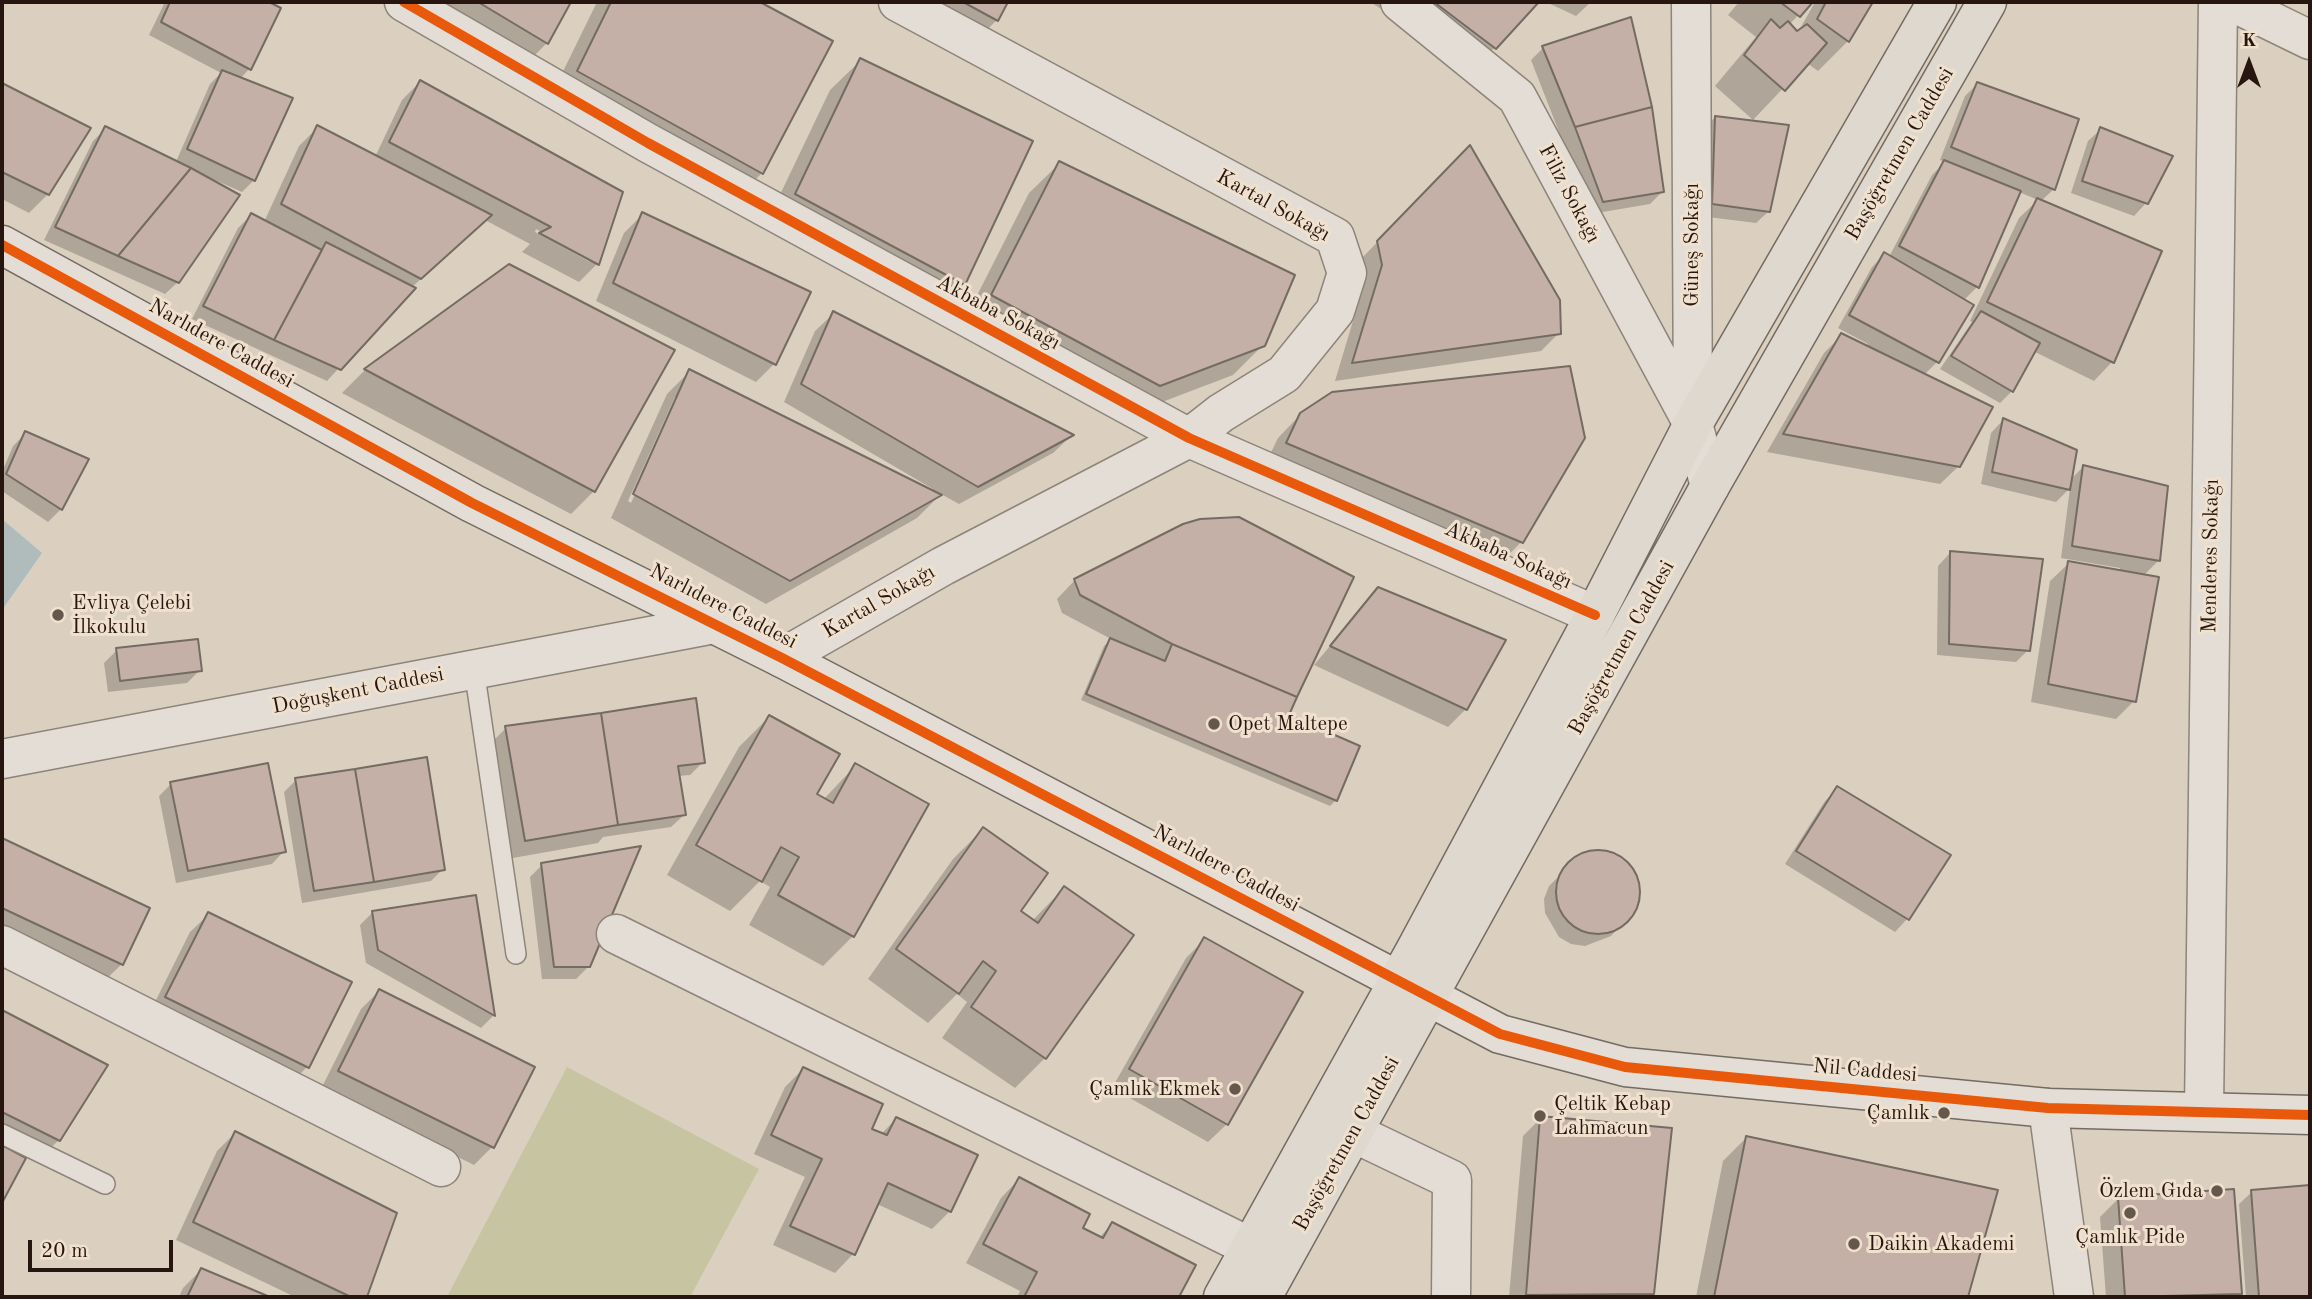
<!DOCTYPE html>
<meta charset="utf-8">
<style>
body{margin:0}
#map{position:relative;width:2312px;height:1299px;overflow:hidden;background:#dbcfbf;font-family:"Old Standard TT",serif}
canvas{display:block}
.frame{position:absolute;inset:0;border:4px solid #27160f;pointer-events:none}
.north{position:absolute;left:2214px;top:28px;width:70px;height:70px;-webkit-text-stroke:5px #efe1ce;paint-order:stroke;rotate:0deg;font-size:19px;font-weight:700;line-height:28px;text-align:center;color:#27160f}
.north::after{content:'';display:block;margin:auto;width:24px;height:32px;background:#27160f;clip-path:polygon(50% 0,100% 100%,50% 72%,0 100%)}
.scale{position:absolute;left:28px;top:1240px;width:145px;height:32px;box-sizing:border-box;border:4px solid #27160f;border-top:0;padding-left:9px;font-size:21px;line-height:24px;white-space:nowrap;color:#27160f;-webkit-text-stroke:5px #efe1ce;paint-order:stroke}
</style>
<div id="map">
<canvas width="2312" height="1299"></canvas>
<div class="frame"></div>
<div class="north">K</div>
<div class="scale">20 m</div>
</div>
<script>
const ctx = document.querySelector('canvas').getContext('2d');
ctx.lineJoin = 'round';
function paint(path, color) { ctx.fillStyle = color; ctx.fill(path, 'evenodd'); }
function stroke(path, color, width, dash) { ctx.strokeStyle = color; ctx.lineWidth = width; ctx.lineCap = dash ? 'butt' : 'round'; ctx.setLineDash(dash || []); ctx.stroke(path); }
function write(font, color, halo, rows, align = 'center') {
  ctx.font = font + ' "Old Standard TT",serif'; ctx.lineWidth = 6; ctx.setLineDash([]); ctx.textBaseline = 'middle'; ctx.strokeStyle = halo; ctx.fillStyle = color; for (const [text, x, y, turn = 0] of rows) {
    ctx.save(); ctx.translate(x, y); ctx.rotate((+turn || 0) * Math.PI / 180); ctx.textAlign = isNaN(turn) ? turn : align; if (halo) ctx.strokeText(text, 0, 0); ctx.fillText(text, 0, 0); ctx.restore();
  }
}
const green = new Path2D(`
 M567 1067 759 1169 690 1297H447Z`);
const water = new Path2D(`
 M2 519 42 553 2 610Z`);
const shadow = new Path2D(`
 M165 2H265L278 9 249 69 240 79 254 180 242 192 208 177 178 282 165 294 44 240 93 141 106 128 175 164 210 84 221 73 149 35Z
 M398 2H569L547 43 517 73Z
 M597 2H756L830 42 762 173 732 203 548 102Z
 M880 2H1006L997 20 966 50Z
 M1370 2H1392L1383 10Z
 M1408 2H1537L1483 60Z
 M1546 2H1591L1576 16Z
 M1739 2H1810L1789 25 1797 34 1815 2H1871L1848 41 1818 71 1807 63 1753 120 1715 86 1756 37 1728 15Z
 M1543 48 1662 192 1650 204 1591 214 1531 60Z
 M861 60 964 284 934 314 766 224 830 90Z
 M420 82 597 264 579 282 522 252 530 244 485 220 411 288 327 381 192 319 238 228 251 215 264 222 299 146 318 127 375 157 402 100ZM536 229 590 258V262L535 232Z
 M1977 84 2054 189 2041 201 2160 252 2112 362 2094 381 2033 351 2012 391 2000 403 1940 369 1972 322 1970 321 2019 218 2038 200 2019 192 1977 287 1963 301 1972 306 1937 362 1924 375 1959 466 1940 484 1767 452 1824 353 1842 335 1867 347 1868 344 1838 328 1872 267 1885 254 1889 257 1932 175 1945 162 1940 160 1965 96Z
 M2 85 89 129 48 194 29 213 2 199Z
 M1715 117 1769 211 1756 223 1700 216 1703 130Z
 M2101 129 2146 203 2134 216 2071 193 2088 141Z
 M1470 147 1559 333 1541 351 1335 381 1364 284 1359 261Z
 M1060 163 1263 345 1233 375 1128 415 962 325 1029 193Z
 M642 215 774 364 756 382 596 301 624 233Z
 M509 266 594 491 571 514 342 393 365 370Z
 M834 313 1071 436 1053 453 959 504 941 494 917 518 766 604 611 518 667 394 690 371 931 492 933 489 784 402 815 331ZM675 397H679L631 503 628 501Z
 M1301 414 1583 438 1521 542 1498 566 1264 467 1278 438Z
 M2003 420 2070 480 2083 467 2159 560 2143 576 2134 701 2116 719 2031 702 2050 581 2069 563 2120 572V568L2061 558 2070 488 2056 502 1981 484 1991 433Z
 M26 433 87 459 61 509 48 522 2 491V472L13 446Z
 M1950 553 2028 650 2016 662 1937 655 1938 566Z
 M1075 580 1286 716 1336 800 1330 806 1081 700 1104 646 1111 639 1062 613 1057 599Z
 M1378 589 1466 709 1448 727 1314 665Z
 M117 650 200 670 187 683 108 692 104 663Z
 M769 717 815 795 823 800 856 765 926 805 853 936 823 966 749 925 770 887 760 881 730 911 667 875 739 747Z
 M506 728 703 762 690 775 678 776 684 815 671 827 603 837 598 843 507 859 488 746Z
 M296 780 443 869 431 881 302 903 284 792Z
 M171 784 284 851 272 864 176 883 159 796Z
 M1837 789 1949 856 1907 919 1895 932 1785 864 1825 801Z
 M983 829 1019 911 1032 921 1064 888 1045 1058 1015 1088 942 1038 967 1002 957 994 928 1023 868 979 953 859Z
 M2 840 148 909 122 964 103 982 2 934Z
 M1595 851 1620 857 1636 877 1639 889 1632 913 1611 936 1585 946 1571 944 1559 937 1545 913 1544 899 1549 886 1562 873 1583 854Z
 M542 865 589 966 576 979H542L530 877Z
 M475 897 493 1016 481 1028 366 963 360 925 373 912Z
 M209 914 307 1067 289 1085 148 1016 190 932Z
 M1204 940 1227 1124 1208 1142 1112 1088 1186 958Z
 M379 991 492 1147 474 1165 321 1089 361 1009Z
 M2 1012 105 1066 59 1140 40 1158 2 1139Z
 M803 1069 869 1130 881 1134 896 1119 950 1211 932 1229 877 1204 853 1254 835 1273 773 1245 805 1177 754 1154 785 1087Z
 M1541 1118 1652 1293 1648 1297H1509L1523 1136Z
 M235 1133 395 1214 365 1297H295L176 1240 217 1151Z
 M1746 1138 1996 1191 1966 1297H1696L1723 1161Z
 M1019 1179 1081 1229 1099 1238 1112 1224 1193 1266 1177 1297H1017L1020 1291 966 1263 1001 1198Z
 M2310 1187V1297H2246L2239 1204 2252 1192Z
 M2118 1199 2240 1293 2236 1297H2106L2100 1217Z
 M201 1270 265 1297H179L183 1288Z`);
const building = new Path2D(`
 M170 2H269L281 8 251 70 161 22Z
 M478 2H571L548 44Z
 M611 2H760L833 41 763 174 577 71Z
 M963 2H1008L998 21Z
 M1434 2H1539L1496 49Z
 M1780 2H1813L1800 17Z
 M1826 2H1873L1849 42 1817 19Z
 M1631 17 1652 107 1575 127 1542 46Z
 M1771 19 1780 28 1788 21 1797 31 1807 24 1827 43 1785 91 1744 55Z
 M860 58 1033 141 965 285 795 194Z
 M222 70 293 98 255 181 187 149Z
 M420 80 623 192 599 265 539 233 551 227 389 142Z
 M1977 82 2079 119 2055 190 1951 147Z
 M2 83 91 128 49 195 2 172Z
 M1652 107 1664 192 1603 202 1575 127Z
 M1715 116 1789 125 1770 212 1712 204Z
 M317 125 492 215 421 279 281 204Z
 M105 126 191 168 118 256 55 227Z
 M2100 127 2173 156 2148 204 2082 181Z
 M1470 145 1560 300 1561 334 1352 363 1382 265 1377 241Z
 M1944 160 2021 191 1979 288 1899 246Z
 M1059 161 1295 275 1265 346 1160 386 991 295Z
 M191 168 240 195 179 283 118 256Z
 M2037 198 2162 251 2114 363 1987 302Z
 M642 212 811 292 776 365 613 283Z
 M251 213 322 250 274 340 203 306Z
 M326 242 416 288 341 370 274 340Z
 M1884 252 1974 305 1939 363 1849 315Z
 M509 264 675 350 595 492 364 369Z
 M833 311 1074 435 978 487 801 384Z
 M1981 311 2040 343 2013 392 1951 356Z
 M1841 333 1993 407 1960 467 1783 434Z
 M1570 366 1585 438 1523 543 1286 443 1300 413 1332 392Z
 M689 369 942 495 790 581 633 494Z
 M2003 418 2077 450 2070 490 1992 472Z
 M25 431 89 459 62 510 6 474Z
 M2083 465 2168 486 2160 561 2072 546Z
 M1239 517 1354 577 1297 697 1172 644 1080 595 1074 579 1183 524 1200 519Z
 M1950 551 2043 559 2030 651 1949 644Z
 M2068 561 2159 577 2136 702 2048 684Z
 M1378 587 1506 640 1467 710 1330 646Z
 M1110 638 1165 661 1172 644 1297 697 1289 715 1360 746 1337 801 1086 694Z
 M198 639 202 671 120 681 116 648Z
 M696 698 705 763 678 766 686 815 618 825 601 713Z
 M601 713 618 825 525 841 505 726Z
 M769 715 840 754 817 794 833 803 855 763 929 804 854 937 778 895 799 857 781 847 762 882 696 845Z
 M427 757 445 870 374 882 355 769Z
 M268 763 286 852 188 871 170 782Z
 M355 769 374 882 314 891 295 778Z
 M1837 786 1951 855 1909 920 1796 851Z
 M983 827 1048 873 1021 911 1038 923 1064 886 1134 935 1046 1059 971 1007 996 971 983 961 959 994 896 949Z
 M2 838 150 908 123 965 2 908Z
 M641 846 590 967H554L541 863Z
 M1556 892a42 42 0 1 1 84 0a42 42 0 1 1-84 0Z
 M476 895 495 1016 378 950 372 911Z
 M208 912 352 982 309 1068 165 997Z
 M1204 937 1303 992 1228 1125 1129 1069Z
 M379 989 535 1067 494 1148 338 1071Z
 M2 1010 108 1065 60 1141 2 1112Z
 M803 1067 883 1104 872 1129 887 1135 896 1117 978 1155 951 1212 888 1183 855 1255 790 1226 822 1159 771 1135Z
 M1540 1116 1672 1128 1654 1294 1526 1295Z
 M235 1131 397 1213 367 1297H351L193 1222Z
 M1746 1136 1998 1190 1968 1297H1714Z
 M2 1145 26 1158 2 1203Z
 M1019 1177 1090 1214 1083 1228 1103 1238 1112 1222 1196 1265 1179 1297H1024L1037 1272 983 1244Z
 M2310 1185V1297H2259L2251 1190Z
 M2234 1189 2242 1294 2125 1297 2118 1197Z
 M201 1268 270 1297H187Z`);
const lane = new Path2D(`
 M474 669 516 954
 M2 1134 105 1184`);
const street = new Path2D(`
 M404 2 648 143 1189 438 1595 615
 M1400 2 1517 97 1693 424
 M1691 2 1693 424 1710 486
 M2232 2 2310 40
 M782 658 943 566 1189 438 1221 413 1284 374 1335 311 1347 273 1335 237 898 2
 M2 759 714 624
 M616 934 1250 1247
 M2 945 441 1167
 M2048 1108 2074 1297
 M2204 1110 2218 2
 M1354 1133 1452 1180 1451 1297`);
const secondary = new Path2D(`
 M2 245 472 503 782 658 1500 1034 1625 1067 2048 1108 2310 1115`);
const primary = new Path2D(`
 M1223 1297 1416 949 1595 615 1693 424 1937 2
 M1262 1297 1710 486 1987 2`);
const cycleway = new Path2D(`
 M404 2 648 143 1189 438 1595 615
 M2 245 472 503 782 658 1500 1034 1625 1067 2048 1108 2310 1115`);
const markers = [
 [58,615,7,"#66574d"],
 [1214,724,7,"#66574d"],
 [1235,1089,7,"#66574d"],
 [1944,1113,7,"#66574d"],
 [1540,1116,7,"#66574d"],
 [2217,1191,7,"#66574d"],
 [2130,1213,7,"#66574d"],
 [1854,1244,7,"#66574d"]
];
const streetNames = [
 ["Başöğretmen Caddesi",1900,154,-60],
 ["Filiz Sokağı",1569,194,62],
 ["Kartal Sokağı",1273,206,29],
 ["Güneş Sokağı",1692,245,-90],
 ["Akbaba Sokağı",998,313,28],
 ["Narlıdere Caddesi",221,344,29],
 ["Akbaba Sokağı",1508,556,24],
 ["Menderes Sokağı",2211,556,-89],
 ["Kartal Sokağı",879,602,-30],
 ["Narlıdere Caddesi",723,607,27],
 ["Başöğretmen Caddesi",1622,648,-61],
 ["Doğuşkent Caddesi",358,691,-11],
 ["Narlıdere Caddesi",1226,869,28],
 ["Nil Caddesi",1865,1071,5],
 ["Başöğretmen Caddesi",1347,1144,-61]
];
const poiNames = [
 ["Evliya Çelebi",72,603],
 ["İlkokulu",72,627],
 ["Opet Maltepe",1228,724],
 ["Çamlık Ekmek",1221,1089,"right"],
 ["Çeltik Kebap",1554,1104],
 ["Lahmacun",1554,1128],
 ["Çamlık",1930,1113,"right"],
 ["Özlem Gıda",2203,1191,"right"],
 ["Çamlık Pide",2130,1237,"center"],
 ["Daikin Akademi",1868,1244]
];
paint(green, '#c7c4a2');
paint(water, '#b0bcbb');
paint(shadow, '#0003');
paint(building, '#c4b0a6');
stroke(building, '#746b63', 2);
stroke(lane, '#8d847a', 22);
stroke(street, '#8d847a', 41);
stroke(secondary, '#746b63', 41);
stroke(primary, '#746b63', 41);
stroke(lane, '#e3ddd5', 19);
stroke(street, '#e3ddd5', 38);
stroke(secondary, '#e3ddd5', 38);
stroke(primary, '#ded8ce', 38);
stroke(cycleway, '#e8590c', 10);
for (const [x, y, r, color] of markers) { const dot = new Path2D(); dot.arc(x, y, r, 0, 2 * Math.PI); ctx.fillStyle = color; ctx.fill(dot); stroke(dot, '#efe1ce', 2.5); }
write('21px', '#27160f', '#efe1ce', streetNames);
write('21px', '#27160f', '#efe1ce', poiNames, 'left');
</script>
